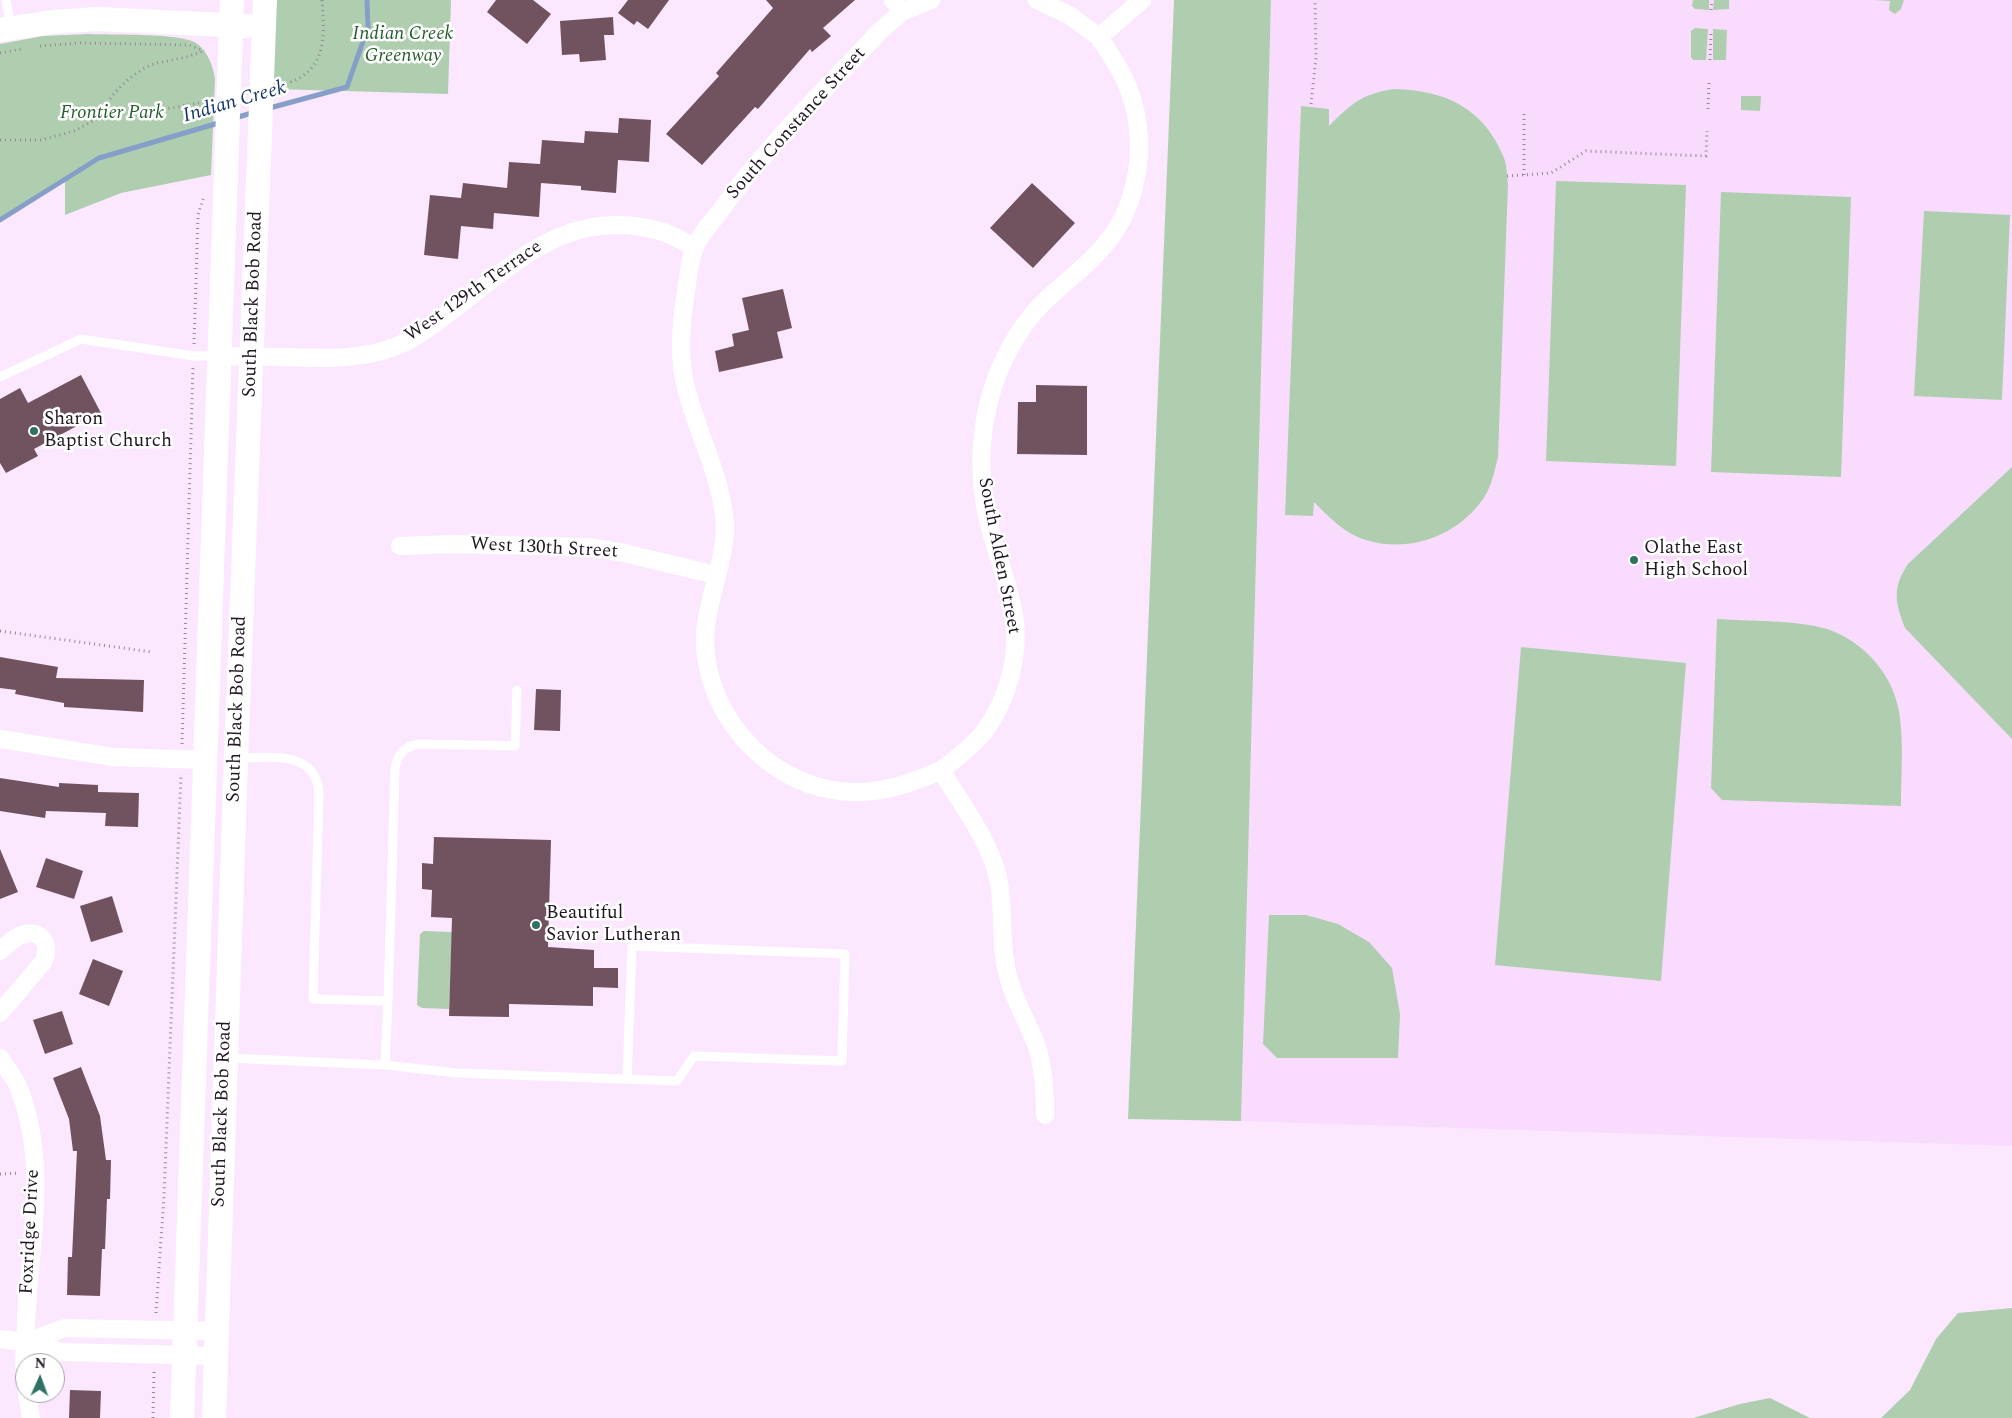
<!DOCTYPE html>
<style>
body{margin:0}
#map{position:relative;width:2012px;height:1418px;overflow:hidden;background:#fbe8fe;font-family:Spectral,serif}
canvas{display:block}
.north{position:absolute;left:15px;top:1353px;width:50px;height:50px;box-sizing:border-box;background:#fff;border:1px solid #a6a3a7;border-radius:50%;rotate:2deg;font-size:14px;font-weight:700;line-height:20px;text-align:center;color:#211922}
.north::after{content:'';display:block;margin:auto;width:18px;height:22px;background:#2f7263;clip-path:polygon(50% 0,100% 100%,50% 72%,0 100%)}
</style>
<div id="map">
<canvas width="2012" height="1418"></canvas>
<div class="north">N</div>
</div>
<script>
const ctx = document.querySelector('canvas').getContext('2d');
ctx.lineJoin = 'round';
function paint(path, color) { ctx.fillStyle = color; ctx.fill(path, 'evenodd'); }
function stroke(path, color, width, dash) { ctx.strokeStyle = color; ctx.lineWidth = width; ctx.lineCap = dash ? 'butt' : 'round'; ctx.setLineDash(dash || []); ctx.stroke(path); }
function write(font, color, halo, rows, align = 'center') {
  ctx.font = font + ' Spectral,serif'; ctx.lineWidth = 5; ctx.setLineDash([]); ctx.textBaseline = 'middle'; ctx.strokeStyle = halo; ctx.fillStyle = color; for (const [text, x, y, turn = 0] of rows) {
    ctx.save(); ctx.translate(x, y); ctx.rotate((+turn || 0) * Math.PI / 180); ctx.textAlign = isNaN(turn) ? turn : align; if (halo) ctx.strokeText(text, 0, 0); ctx.fillText(text, 0, 0); ctx.restore();
  }
}
const built = new Path2D(`
 M1271 0H2012V1146L1241 1121Z`);
const green = new Path2D(`
 M276 0H451L448 94 273 89Z
 M1174 0H1271L1241 1121 1128 1119Z
 M1693 0H1709V10L1695 9 1692 6Z
 M1714 0H1729V9L1713 10Z
 M1873 0H1904L1901 9 1895 14 1889 10 1890 1Z
 M1695 28 1708 29 1706 60H1693L1691 57V31Z
 M1713 29 1727 30 1726 60H1713Z
 M89 34C111 35 181 33 196 43 208 51 213 66 215 79L211 175 121 193 65 215V179L0 220V44L43 36Z
 M1394 89C1445 90 1484 108 1504 158 1507 166 1507 176 1508 184L1498 457C1494 473 1491 490 1480 503 1454 537 1408 553 1366 540 1345 534 1329 517 1314 502L1313 516 1285 515 1301 106 1329 109V126C1352 103 1362 94 1394 89Z
 M1741 96H1761L1760 111 1741 110Z
 M1556 181 1686 185 1676 466 1546 461Z
 M1721 192 1851 197 1841 477 1711 472Z
 M1924 211 2010 215 2002 400 1914 396Z
 M2012 467V739L1905 628C1895 602 1892 588 1908 564Z
 M1717 619C1748 621 1798 620 1827 629 1863 641 1892 673 1899 711 1904 742 1901 775 1901 806L1722 800 1711 788Z
 M1521 647 1686 663 1661 981 1495 965Z
 M1269 915H1306L1338 924 1369 942 1392 968 1400 1014 1398 1058H1277L1263 1044Z
 M424 931 452 932 449 1009 422 1008 417 1005 420 934Z
 M2012 1308V1418H1881L1910 1390 1936 1339 1958 1313Z
 M1770 1398 1810 1418H1693L1740 1404Z`);
const stream = new Path2D(`
 M266 109 347 87 368 27 367 0
 M235 118 255 112
 M0 220 99 158 222 122`);
const building = new Path2D(`
 M496 0H533L551 14 527 44 487 12Z
 M628 0H669L648 29 637 21 634 25 618 13Z
 M766 0H855L823 28 831 36 812 52 810 49 758 109 755 107 702 165 666 134 719 76 716 73 773 8Z
 M613 17 614 35H604L606 60 580 62 579 54 562 55 560 21Z
 M619 118 651 120 649 162 618 160 616 193 581 190V186L541 183 539 217 494 213 493 229 461 226 458 259 424 255 430 195 461 198 463 183 507 188 509 162 540 164 542 140 584 143 585 131 618 133Z
 M1032 183 1075 223 1033 268 990 228Z
 M783 289 792 328 777 332 783 358 719 372 715 351 734 346 732 334 749 330 742 298Z
 M81 375 101 413 34 449 38 456 6 473 0 463V399L20 388 28 403Z
 M1036 385 1087 386V455L1017 454 1018 402H1036Z
 M0 657 58 667 56 678 144 680 143 712 64 707V703L15 694 16 690 0 688Z
 M536 689 561 690 560 731 534 730Z
 M0 778 59 787V783L98 785V792L139 793 138 827 105 826 106 813 46 811 45 818 0 811Z
 M434 837 551 840 548 947 594 950V968H618V988L593 987V1006L509 1004V1017L449 1016 452 918 431 917 432 890 422 889V863L433 864Z
 M0 849 18 892 0 899Z
 M46 858 83 871 74 899 36 887Z
 M112 896 123 932 91 942 80 906Z
 M93 959 123 971 109 1006 79 994Z
 M62 1011 73 1044 45 1054 33 1020Z
 M81 1067 100 1116 106 1160H111L110 1199H107L105 1249H102L100 1296 67 1295 68 1257H72L77 1151H73L69 1119 53 1078Z
 M70 1390 101 1391 100 1418H69Z`);
const path = new Path2D(`
 M1711 10 1712 0
 M40 46 80 43 189 45 204 51
 M0 53 22 49
 M1710 60 1711 31
 M281 85C327 74 325 38 322 0
 M1311 104 1316 58 1315 0
 M1708 109 1709 82
 M100 116C107 97 132 73 151 65 161 61 171 61 181 58 189 57 196 53 204 51
 M0 140H41L74 131 100 117 124 108 166 109 209 101
 M1524 175V111
 M1507 176 1551 173 1586 151 1706 156 1707 131
 M194 344 198 215 204 196
 M0 631 152 652
 M182 744 193 368
 M0 1174 19 1173
 M156 1313 164 1196 181 775
 M153 1418 154 1369`);
const lane = new Path2D(`
 M6 0 11 28
 M0 377 81 339 194 356H220
 M236 758C269 758 316 749 319 793L313 999 388 1001 395 769C397 754 405 746 420 744L515 746 517 690
 M226 1058 385 1065 457 1073 677 1081 694 1056 842 1061 845 954 632 946 627 1079
 M385 1065 388 1001`);
const street = new Path2D(`
 M893 0 902 12 880 31C826 89 767 145 721 210 713 221 700 234 695 247 689 260 688 278 686 292 681 322 678 358 686 388 697 431 718 470 724 514 730 557 704 600 705 644 708 721 775 791 853 792 884 793 913 783 941 770
 M1037 0 1069 15 1099 37 1142 0
 M902 12 931 0
 M220 356C240 357 260 356 281 357 320 358 359 361 397 346 421 336 442 318 463 302 526 253 575 208 660 231 672 234 684 242 694 247
 M400 546 450 544 588 547 624 553 716 575
 M0 739 113 757 206 760
 M0 951C7 945 13 938 22 935 41 928 52 945 43 962L0 1013
 M0 1058C6 1068 16 1079 20 1091 48 1166 30 1244 26 1322 26 1342 22 1364 25 1383
 M1045 1115C1045 1092 1044 1069 1037 1047 1029 1023 1014 1001 1008 976 999 944 1005 910 998 878 989 839 961 804 941 770 956 759 972 747 984 732 1008 700 1020 655 1014 615 1008 580 993 546 986 511 979 474 980 437 989 401 998 366 1017 329 1042 304 1062 284 1085 268 1103 247 1142 203 1149 133 1125 80 1118 65 1108 51 1099 37
 M0 1339 26 1342 62 1352 216 1356
 M26 1342 65 1328 217 1331
 M27 1393 31 1418`);
const secondary = new Path2D(`
 M0 30 53 22 97 19 247 26
 M182 1418 232 0
 M214 1418 236 758 265 0`);
const markers = [
 [34,431,5,"#2f7263"],
 [1634,560,5,"#2f7263"],
 [536,925,5,"#2f7263"]
];
const parkNames = [
 ["Indian Creek",403,35],
 ["Greenway",403,57],
 ["Frontier Park",112,114]
];
const streetNames = [
 ["South Constance Street",797,124,-48],
 ["West 129th Terrace",474,292,-35],
 ["South Black Bob Road",254,304,-88],
 ["West 130th Street",544,549,3],
 ["South Alden Street",998,556,79],
 ["South Black Bob Road",238,709,-88],
 ["South Black Bob Road",223,1114,-88],
 ["Foxridge Drive",31,1232,-87]
];
const poiNames = [
 ["Sharon",44,420],
 ["Baptist Church",44,442],
 ["Olathe East",1644,549],
 ["High School",1644,571],
 ["Beautiful",546,914],
 ["Savior Lutheran",546,936]
];
const waterNames = [
 ["Indian Creek",235,103,-16]
];
paint(built, '#f9dcfd');
paint(green, '#afceaf');
stroke(stream, '#859fc9', 5);
paint(building, '#70535f');
stroke(path, '#968898', 3, [1, 4]);
stroke(lane, '#fff', 9);
stroke(street, '#fff', 18);
stroke(secondary, '#fff', 24);
for (const [x, y, r, color] of markers) { const dot = new Path2D(); dot.arc(x, y, r, 0, 2 * Math.PI); ctx.fillStyle = color; ctx.fill(dot); stroke(dot, '#fff', 2); }
write('italic 19px', '#255d2b', '#fff', parkNames);
write('19px', '#211922', '#fff', streetNames);
write('19px', '#211922', '#fff', poiNames, 'left');
write('italic 20px', '#16366a', '#fff', waterNames);
</script>
